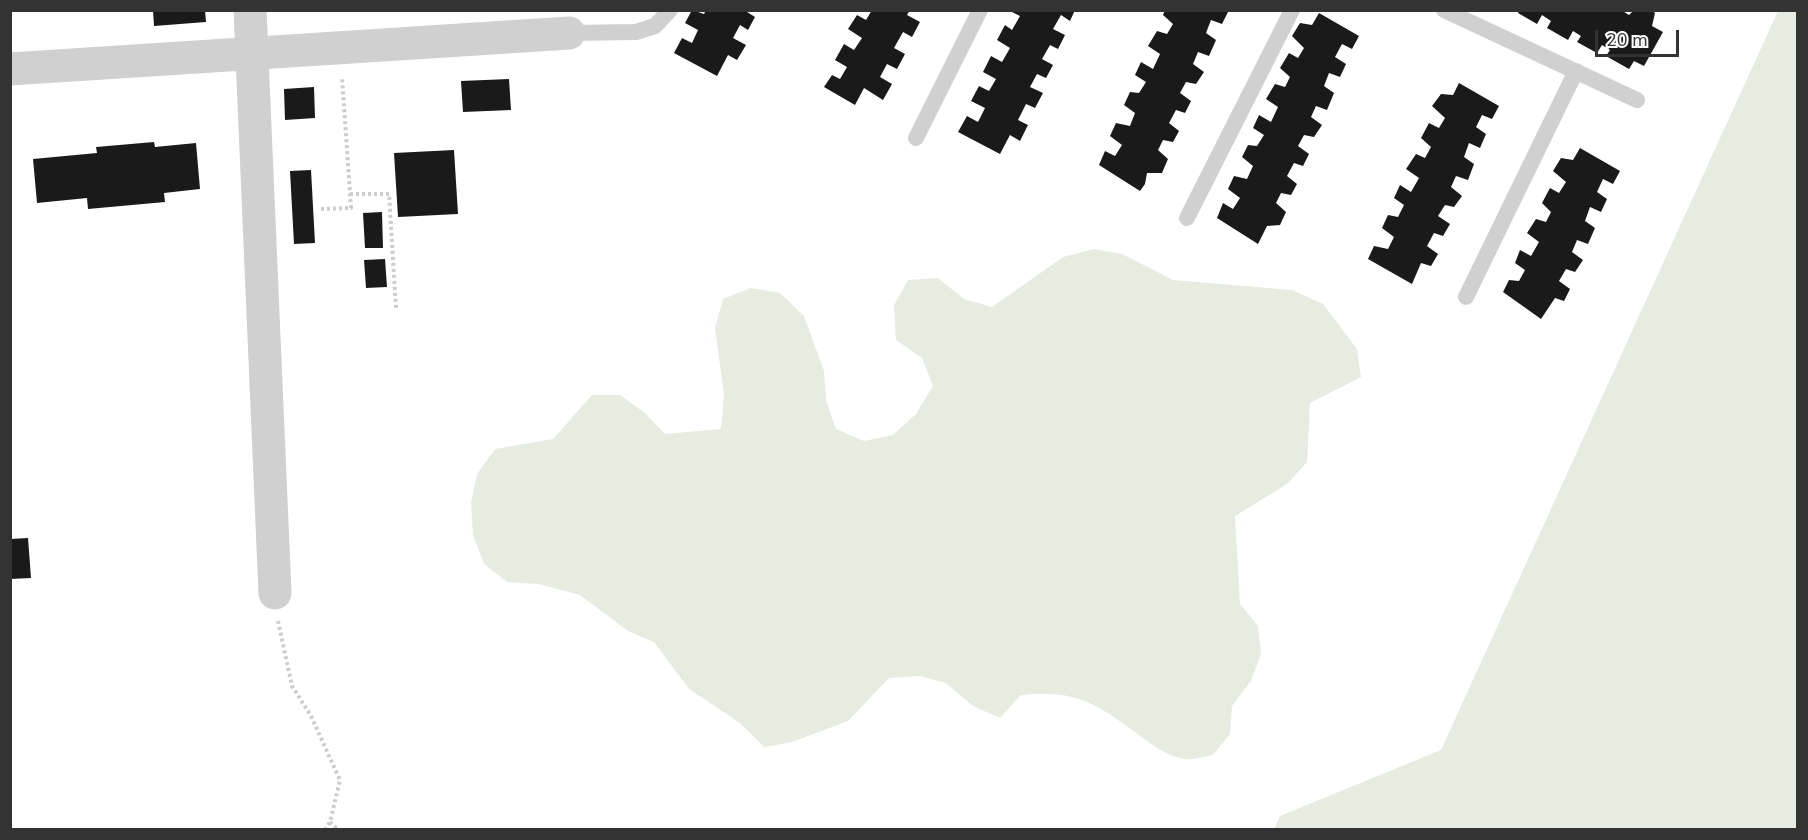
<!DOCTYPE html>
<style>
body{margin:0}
#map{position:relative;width:1808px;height:840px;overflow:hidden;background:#fff;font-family:"Nunito Sans",sans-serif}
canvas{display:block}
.frame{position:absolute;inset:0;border:12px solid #333;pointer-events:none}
.scale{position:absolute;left:1595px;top:30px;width:84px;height:27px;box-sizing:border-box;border:3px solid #333;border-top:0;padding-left:8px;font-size:18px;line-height:21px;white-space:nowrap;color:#333;-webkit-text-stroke:4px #fff;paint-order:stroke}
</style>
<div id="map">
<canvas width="1808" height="840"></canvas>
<div class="frame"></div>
<div class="scale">20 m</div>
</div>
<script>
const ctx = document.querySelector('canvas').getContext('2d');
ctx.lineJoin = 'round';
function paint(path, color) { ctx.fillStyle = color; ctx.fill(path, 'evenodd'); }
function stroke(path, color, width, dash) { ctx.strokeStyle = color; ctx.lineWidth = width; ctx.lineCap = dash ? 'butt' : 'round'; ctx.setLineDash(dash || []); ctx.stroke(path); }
const green = new Path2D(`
 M1778 11H1798L1797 829H1274L1280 816 1441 750Z
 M1094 249 1122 254 1173 280 1292 290 1323 304 1357 349 1361 377 1310 403 1307 462 1287 484 1235 516 1240 604 1258 626 1261 654 1251 681 1232 706 1230 734 1213 755C1205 756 1194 760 1186 759 1168 757 1154 746 1140 736 1098 704 1076 689 1021 695L1000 718 973 706 946 683 920 676 889 678 848 721 792 742 764 747 740 723 689 689 654 642 628 631 580 595 539 584 507 582 484 564 473 535 471 503 477 474 495 449 553 439 592 395H620L645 413 665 434 721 429 724 395 715 328 723 299 751 288 780 293 804 316 824 371 826 400 836 429 864 441 893 435 916 414 933 386 922 358 896 340 894 305 908 280 938 278 964 299 992 307 1063 257Z`);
const building = new Path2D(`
 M153 10H205L206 22 154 26Z
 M692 10 704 14 706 10H744L755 17 748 30 740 25 733 38 746 45 737 60 728 55 717 76 674 53 682 38 692 43 698 30 685 23Z
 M872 10H910L907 15 920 22 912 37 903 32 894 48 905 54 897 69 887 64 880 77 892 84 883 100 864 88 855 105 824 87 832 75 840 79 847 67 835 60 844 44 854 50 862 38 848 29 857 15 866 20Z
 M1008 10H1075L1070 21 1061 15 1053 29 1065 35 1058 49 1050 45 1042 59 1053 65 1046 78 1037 74 1030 87 1043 93 1035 108 1026 104 1018 120 1028 125 1020 141 1010 135 1000 154 958 132 967 116 978 122 985 108 971 101 979 86 989 91 996 79 983 72 991 56 1002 62 1010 48 997 40 1005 25 1012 30 1020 16Z
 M1165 10H1229L1222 24 1211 20 1206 33 1216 40 1209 56 1198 52 1193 64 1204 72 1196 84 1186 82 1180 93 1191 101 1185 113 1176 110 1169 123 1179 131 1173 142 1163 140 1158 150 1168 159 1162 173H1147L1145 184 1140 191 1099 165 1105 151 1115 156 1122 145 1110 136 1116 123 1130 126 1135 113 1124 105 1130 92 1139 93 1146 82 1135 75 1141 62 1153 69 1160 54 1148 46 1157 31 1167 34 1173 24 1163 15Z
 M1519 10H1621L1629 15 1634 10H1651L1655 13 1652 26 1663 32 1644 66 1634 61 1629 69 1606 56 1610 50 1602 45 1597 53 1577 42 1581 36 1573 31 1568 40 1547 28 1551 21 1542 15 1537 24 1518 13Z
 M1319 13 1359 36 1352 49 1342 44 1335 57 1346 64 1340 77 1329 73 1324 86 1334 93 1327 110 1316 106 1311 117 1322 125 1314 137 1304 135 1298 146 1309 154 1303 166 1294 163 1287 176 1297 184 1291 195 1281 193 1276 203 1286 212 1280 225 1267 226 1258 244 1217 218 1223 203 1233 209 1240 198 1228 189 1234 176 1247 179 1253 166 1242 157 1248 145 1257 146 1264 135 1253 128 1259 115 1271 122 1278 107 1266 99 1275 84 1285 87 1290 77 1280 68 1289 53 1298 58 1304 48 1292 36 1300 23 1312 25Z
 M509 79 511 110 463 112 461 81Z
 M1459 83 1499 106 1492 119 1482 115 1476 127 1486 134 1480 148 1469 143 1464 157 1474 164 1468 180 1456 176 1451 187 1462 196 1454 207 1445 205 1438 216 1450 224 1443 236 1434 233 1427 246 1438 254 1431 266 1421 263 1412 284 1368 259 1374 246 1388 249 1394 237 1382 228 1388 215 1398 217 1404 205 1394 198 1400 185 1411 192 1419 178 1406 169 1416 154 1425 158 1431 147 1421 138 1429 123 1439 128 1445 118 1432 106 1441 94 1453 95Z
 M314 87 315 118 285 120 284 89Z
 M154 142 155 147 196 143 200 189 164 193 165 202 88 209 87 198 37 203 33 159 97 153 96 147Z
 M1580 148 1620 171 1613 184 1603 179 1597 192 1607 199 1601 212 1590 207 1585 221 1595 228 1588 244 1577 240 1572 252 1583 260 1575 272 1566 269 1559 281 1570 289 1564 301 1555 298 1541 319 1503 292 1509 280 1519 281 1525 270 1515 263 1520 250 1531 256 1539 242 1527 233 1536 219 1546 222 1551 212 1542 203 1550 188 1559 193 1566 182 1553 171 1561 158 1573 160Z
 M454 150 458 214 398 217 394 153Z
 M311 170 315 243 294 244 290 171Z
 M382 212 383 248H365L363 213Z
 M385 259 387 287 366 288 364 260Z
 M28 538 31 578 10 579V539Z`);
const path = new Path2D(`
 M350 194H389L396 308
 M321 209 351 208 342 77
 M278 621 292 686 311 716 340 780 330 822 325 830
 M330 822 338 830`);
const lane = new Path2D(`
 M1444 10 1637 100
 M569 33 636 32 655 26 670 10
 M916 138 980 10
 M1187 218 1292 10
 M1466 297 1576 71`);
const street = new Path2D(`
 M250 10 275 593
 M10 69 569 33`);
paint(green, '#e6ecdf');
paint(building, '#1a1a1a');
stroke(path, '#cdcdcd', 4, [3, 3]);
stroke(lane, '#d0d0d0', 16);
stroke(street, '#d0d0d0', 33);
</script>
